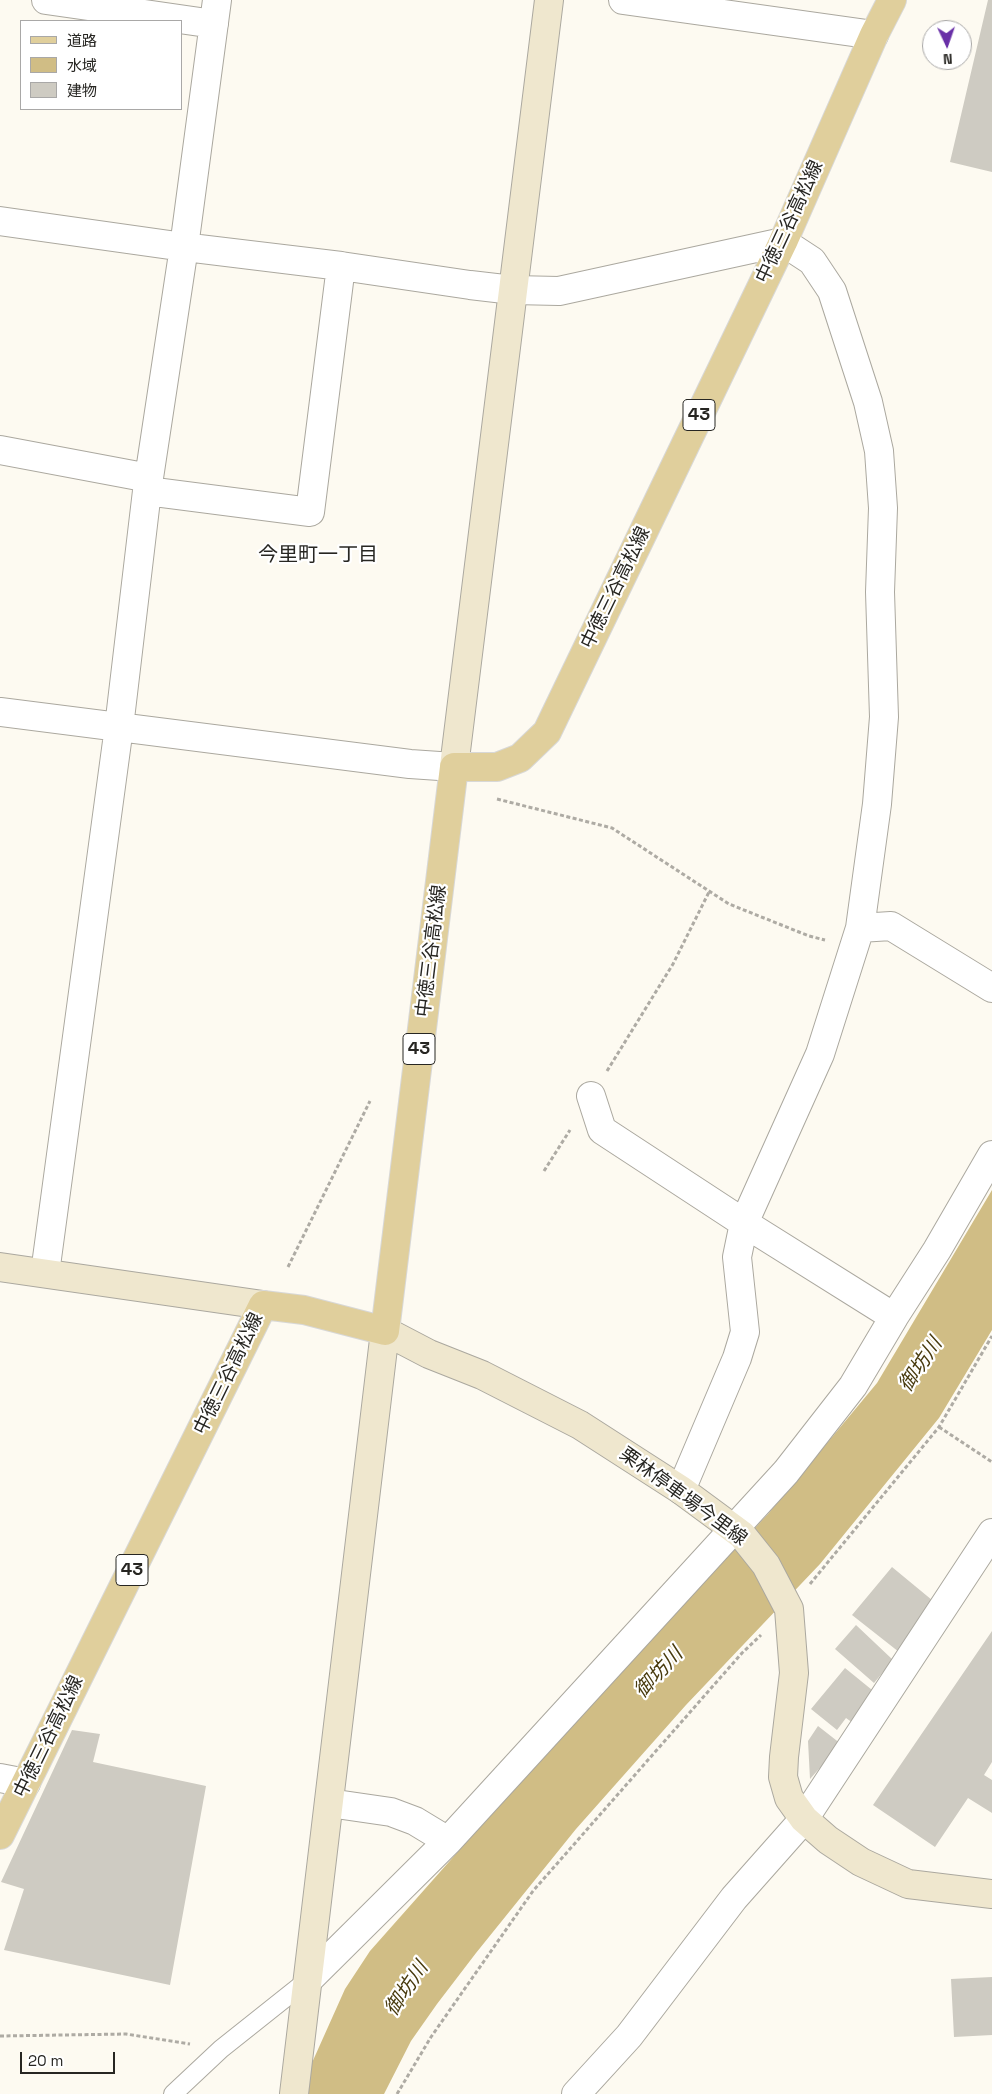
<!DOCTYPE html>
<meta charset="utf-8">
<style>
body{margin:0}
#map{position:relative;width:992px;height:2094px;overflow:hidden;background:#fdfaf1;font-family:"Space Grotesk","Noto Sans JP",sans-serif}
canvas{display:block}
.legend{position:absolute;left:20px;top:20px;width:162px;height:90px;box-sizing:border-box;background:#fff;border:1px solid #a9a8a7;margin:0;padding:6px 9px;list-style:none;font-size:15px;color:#272622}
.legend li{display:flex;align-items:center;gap:10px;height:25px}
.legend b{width:25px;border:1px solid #a9a8a7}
.north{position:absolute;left:922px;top:20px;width:50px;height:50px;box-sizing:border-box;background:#fff;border:1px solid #a9a8a7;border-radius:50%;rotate:177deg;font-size:14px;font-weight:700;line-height:20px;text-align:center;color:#272622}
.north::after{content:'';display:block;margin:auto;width:18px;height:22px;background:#6930a7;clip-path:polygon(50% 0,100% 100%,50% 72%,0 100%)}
.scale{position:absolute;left:20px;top:2052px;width:95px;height:22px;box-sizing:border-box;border:2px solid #272622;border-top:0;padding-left:6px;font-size:15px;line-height:18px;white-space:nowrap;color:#272622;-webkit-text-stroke:4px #fff;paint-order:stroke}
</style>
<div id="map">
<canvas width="992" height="2094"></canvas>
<ul class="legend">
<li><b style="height:6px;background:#e0cf9c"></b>道路</li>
<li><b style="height:14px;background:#d0bd85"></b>水域</li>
<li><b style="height:14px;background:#cecbc2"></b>建物</li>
</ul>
<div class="north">N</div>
<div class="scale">20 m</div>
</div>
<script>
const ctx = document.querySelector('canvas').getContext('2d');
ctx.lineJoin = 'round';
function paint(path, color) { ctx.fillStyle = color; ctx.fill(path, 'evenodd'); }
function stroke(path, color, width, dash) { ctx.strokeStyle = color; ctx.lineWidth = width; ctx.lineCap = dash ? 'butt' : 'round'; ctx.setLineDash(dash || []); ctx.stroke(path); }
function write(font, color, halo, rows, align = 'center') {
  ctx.font = font + ' "Space Grotesk","Noto Sans JP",sans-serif'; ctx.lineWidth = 4.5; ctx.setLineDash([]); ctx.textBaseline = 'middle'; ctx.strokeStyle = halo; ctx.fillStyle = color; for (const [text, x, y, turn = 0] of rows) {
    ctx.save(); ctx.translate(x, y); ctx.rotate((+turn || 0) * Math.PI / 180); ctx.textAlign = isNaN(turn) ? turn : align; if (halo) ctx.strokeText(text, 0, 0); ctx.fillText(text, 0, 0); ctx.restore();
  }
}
const water = new Path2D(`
 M992 1190V1330L939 1418 820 1564 686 1705 576 1829 476 1953 437 2004 411 2041 384 2094H298L345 1989 370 1951 587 1706 768 1514 877 1383Z`);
const building = new Path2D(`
 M988 0H992V172L950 162Z
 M892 1567 938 1605 899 1652 852 1615Z
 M856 1625 893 1660 874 1683 835 1649Z
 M992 1631V1762L984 1775 992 1780V1813L968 1798 935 1847 873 1805Z
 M845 1668 877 1694 853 1723 846 1718 837 1730 811 1709Z
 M818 1726 841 1744 810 1779 808 1741Z
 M72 1730 100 1734 93 1762 206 1786 170 1985 4 1950 24 1889 1 1882Z
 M992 1977V2035L954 2037 951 1979Z`);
const path = new Path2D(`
 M497 799 612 828 729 904 809 936 825 940
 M607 1071 673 964 709 892
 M544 1171 570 1130
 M288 1267 370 1101
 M939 1427 992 1462
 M810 1584 939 1427 992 1336
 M0 2036 126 2034 190 2044
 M397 2094 431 2037 533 1891 742 1653 761 1635`);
const lane = new Path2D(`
 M173 2094 221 2049 309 1979`);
const street = new Path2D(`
 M46 0 214 24
 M623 0 874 35
 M0 221 184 247 341 266 470 285 513 290 559 291 783 242 812 261 832 291 868 402 879 451 883 508 880 592 884 717 877 804 860 928 820 1054 744 1223 737 1257 745 1332 737 1358 681 1490
 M0 450 149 478
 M147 491 310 512 341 266
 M0 712 410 764 454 767
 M860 928 891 926 992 988
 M591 1096 602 1130 744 1223 894 1317
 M45 1273 119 727 147 491 184 247 217 0
 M0 1778 26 1783
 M329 1803 391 1812 415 1821 448 1841
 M309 1979 448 1841 786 1472 853 1386 894 1317 937 1250 992 1155
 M576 2094 629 2036 734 1898 804 1819 992 1533`);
const secondary = new Path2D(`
 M454 767 549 0
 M0 1267 263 1305
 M294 2094 385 1331 429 1354 482 1375 580 1425 681 1490 742 1535 766 1565 789 1609 794 1673 784 1757 783 1777 789 1798 804 1819 828 1840 861 1862 908 1884 992 1894`);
const primary = new Path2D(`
 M0 1835 263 1305 304 1310 385 1331 454 767H497L520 758 547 732 783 242 874 35 892 0`);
const shields = [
 [699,415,32],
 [419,1049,32],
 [132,1570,32]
];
const shieldNames = [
 ["43",699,415],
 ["43",419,1049],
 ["43",132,1570]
];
const streetNames = [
 ["中徳三谷高松線",790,222,-65],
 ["中徳三谷高松線",616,588,-64],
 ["中徳三谷高松線",432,951,-83],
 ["中徳三谷高松線",229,1374,-64],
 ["栗林停車場今里線",683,1497,36],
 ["中徳三谷高松線",49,1737,-64]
];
const neighbourhoodNames = [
 ["今里町一丁目",318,556]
];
const waterNames = [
 ["御坊川",921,1365,-56],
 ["御坊川",659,1673,-47],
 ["御坊川",407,1989,-56]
];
paint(water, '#d0bd85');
paint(building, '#cecbc2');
stroke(lane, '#aba89f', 20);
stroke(street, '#aba89f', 30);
stroke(secondary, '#aba89f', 30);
stroke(primary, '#d8d8d7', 30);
stroke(path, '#aeaba4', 3, [4, 2.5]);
stroke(lane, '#fff', 18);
stroke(street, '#fff', 28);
stroke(secondary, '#efe7ce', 28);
stroke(primary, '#e0cf9c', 28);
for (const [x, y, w] of shields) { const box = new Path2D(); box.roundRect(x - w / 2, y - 15.5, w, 31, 4); ctx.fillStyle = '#fff'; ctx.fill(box); stroke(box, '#272622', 1); }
write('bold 18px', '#272622', null, shieldNames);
write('19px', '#272622', '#fff', streetNames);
write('20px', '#272622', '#fff', neighbourhoodNames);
write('italic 20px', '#483a0d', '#fff', waterNames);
</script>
